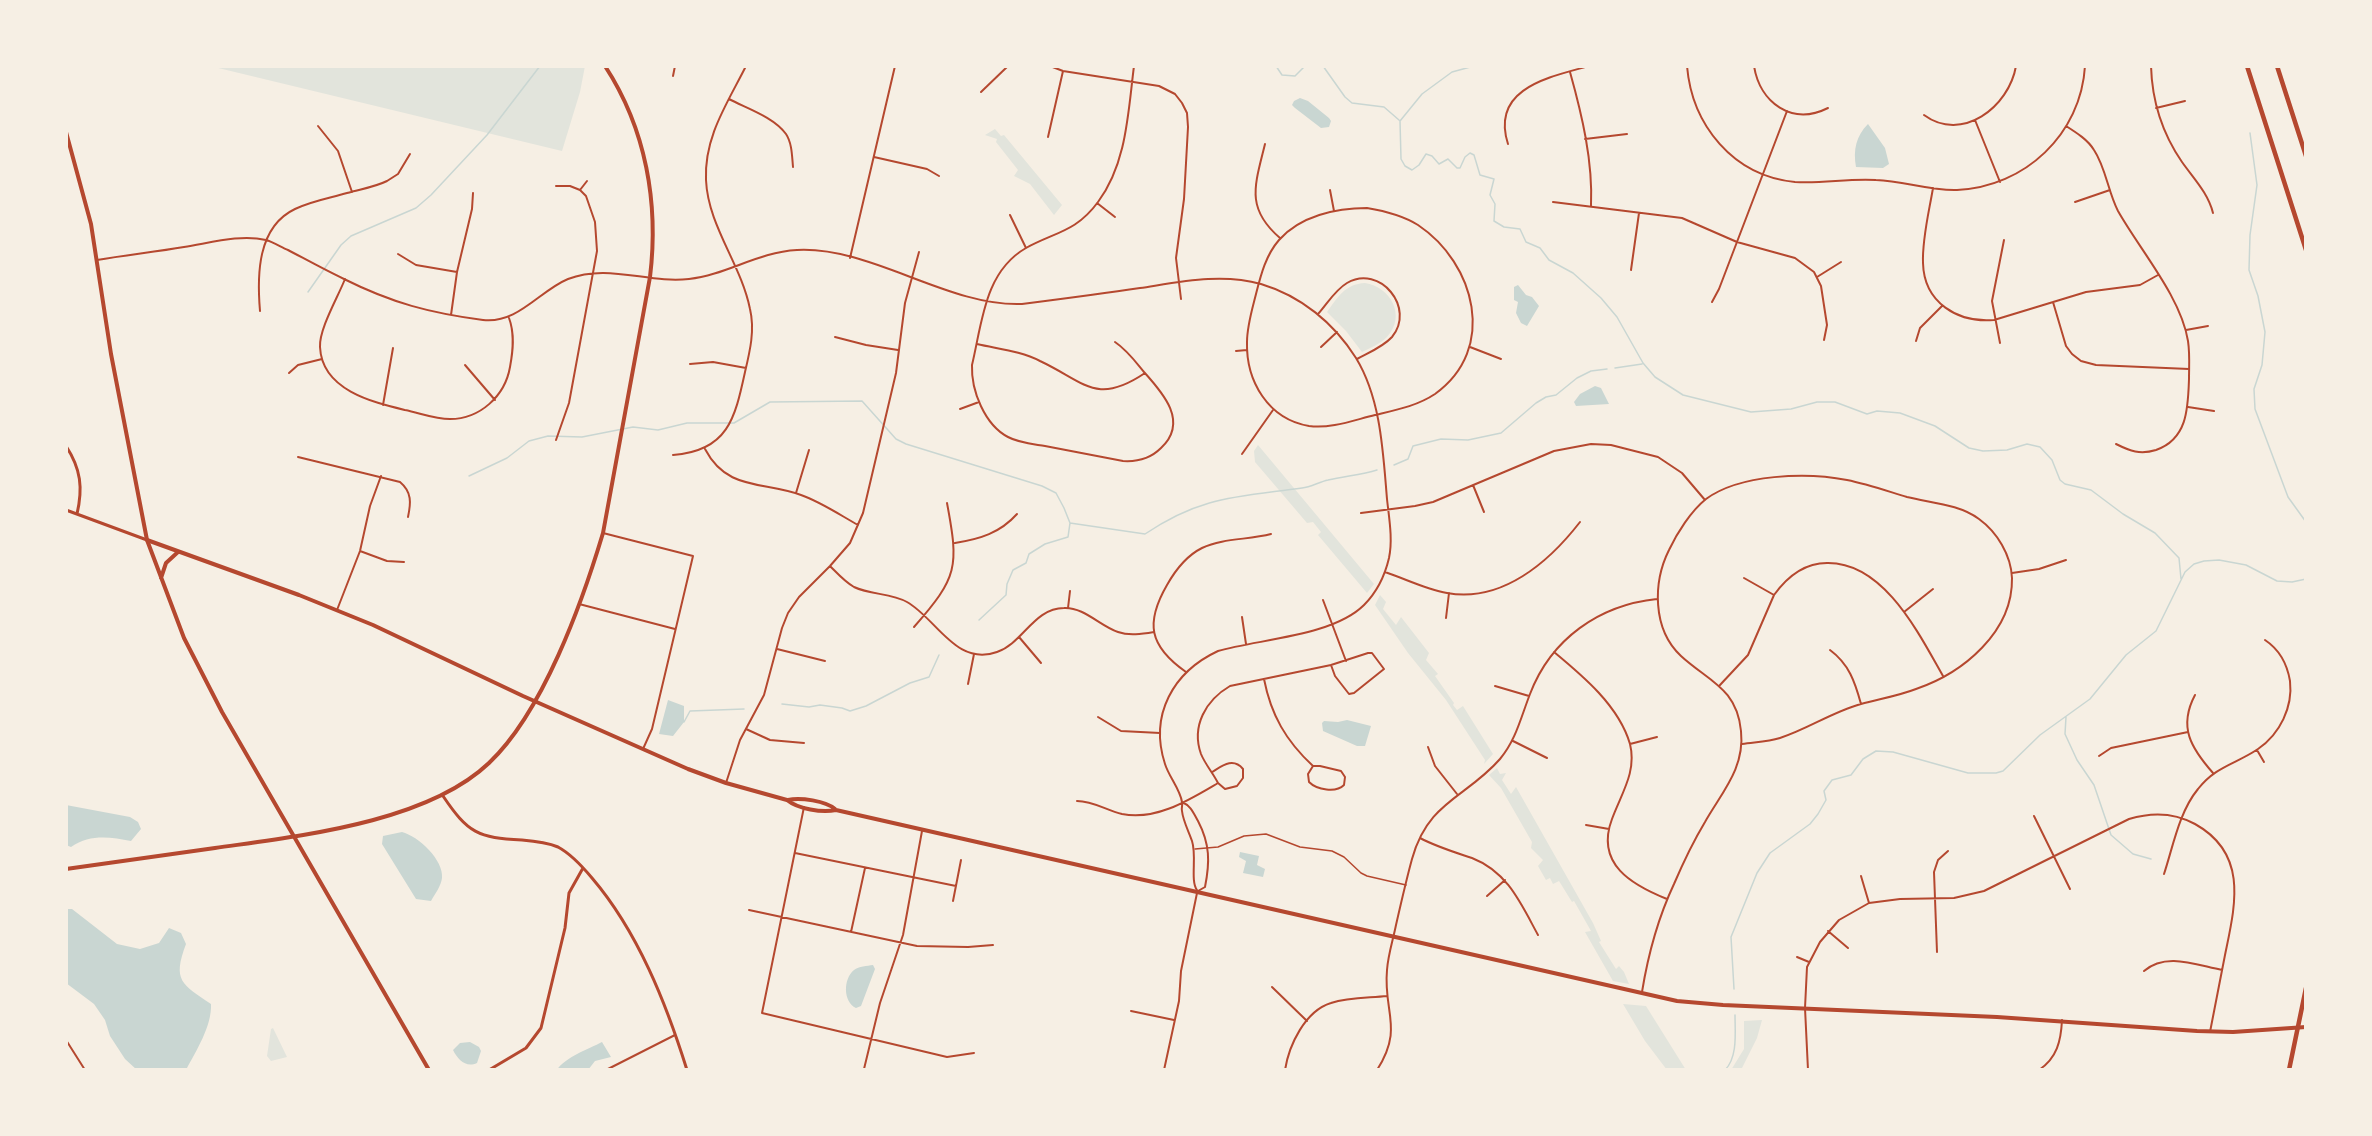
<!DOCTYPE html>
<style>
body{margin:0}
#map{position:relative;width:2372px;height:1136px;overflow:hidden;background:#f6efe4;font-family:Mulish,sans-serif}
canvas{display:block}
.frame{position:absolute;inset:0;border:68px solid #f6efe4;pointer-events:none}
</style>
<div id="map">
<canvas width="2372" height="1136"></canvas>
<div class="frame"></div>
</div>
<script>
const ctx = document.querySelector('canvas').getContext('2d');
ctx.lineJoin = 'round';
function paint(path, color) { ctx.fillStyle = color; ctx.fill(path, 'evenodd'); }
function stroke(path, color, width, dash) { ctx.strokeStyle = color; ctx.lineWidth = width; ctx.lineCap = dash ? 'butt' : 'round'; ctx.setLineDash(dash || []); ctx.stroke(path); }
const green = new Path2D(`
 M210 66H585L580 92 562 151Z
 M995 129 1001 136 1004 135 1062 205 1054 215 1030 184 1014 176 1018 170 996 142 997 139 985 135Z
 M1365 283C1390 287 1407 315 1387 337 1380 344 1370 348 1362 352L1346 331 1327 312C1338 297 1345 284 1365 283Z
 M1258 445 1374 584 1367 593 1318 535 1321 532 1313 522 1307 523 1255 462 1254 451Z
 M1380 595 1386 602 1383 609 1396 625 1401 617 1429 653 1426 660 1438 674 1435 676 1454 703 1453 705 1457 710 1463 706 1493 754 1484 764 1485 760 1446 700 1408 653 1375 605Z
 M1497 768 1500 774 1506 773 1502 780 1511 794 1516 787 1593 923 1601 941 1599 942 1616 969 1619 966 1624 972 1629 984 1613 981 1585 932 1591 931 1574 901 1572 902 1559 881 1553 884 1550 878 1546 880 1538 866 1543 860 1531 848 1532 842 1501 788 1489 775Z
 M1623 1004 1646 1006 1686 1070H1667L1645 1041Z
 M1762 1020 1757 1038 1741 1070H1731L1744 1049V1021Z
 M273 1028 287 1057 271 1061 267 1056 271 1029Z`);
const water = new Path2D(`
 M1300 98 1308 101 1329 118 1331 121 1329 127 1321 128 1295 108 1292 105 1294 101Z
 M1868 124 1885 148 1889 164 1883 168 1856 167C1853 150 1856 136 1868 124Z
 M1518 285 1526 295 1532 297 1539 306 1527 326 1521 323 1516 313 1518 302 1514 300V287Z
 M1595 386 1601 388 1609 404 1576 406 1574 402 1580 394Z
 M668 700 684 706V722L673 736 659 734Z
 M1347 720 1371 726 1365 746H1357L1323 731 1322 723 1324 721 1338 722Z
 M66 805 130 817 138 822 141 829 131 841C110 837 90 834 71 847L66 845Z
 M402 832C418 836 444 860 442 878 441 886 435 894 431 901L416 899 382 844 383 836Z
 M1240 852 1259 856 1257 865 1265 869 1263 877 1243 873 1246 861 1239 857Z
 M66 909H72L117 944 140 949 159 943 169 928 181 933 186 944C172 981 182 984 211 1004 212 1026 196 1051 186 1070H137L125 1059 110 1036 105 1020 94 1004 66 983Z
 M873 965 875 969 861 1006 856 1008C843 1002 843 979 854 970 859 966 867 966 873 965Z
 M470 1042 479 1047 481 1051 477 1063C466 1068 458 1060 453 1050L460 1043Z
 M602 1042 611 1057 595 1061 588 1070H557C565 1057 589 1049 602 1042Z`);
const stream = new Path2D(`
 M1276 66 1282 75 1295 76 1305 66
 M1323 66 1345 97 1352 103 1384 107 1399 120
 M1474 66 1452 72 1422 94 1400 121 1401 159 1405 166 1412 170 1419 165 1426 154 1432 156 1439 164 1448 159 1457 168H1460L1465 157 1470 153 1474 155 1480 175 1494 179 1490 195 1495 204 1494 221 1504 227 1520 229 1526 242 1540 248 1549 260 1573 273 1601 298 1617 317 1643 363 1655 377 1683 395 1751 412 1791 409 1817 402H1835L1867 414 1877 411 1900 413 1935 426 1969 448 1983 451 2007 450 2027 444 2040 447 2052 460 2060 480 2065 484 2091 490 2123 514 2155 533 2179 558 2181 579
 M2250 133 2257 185 2250 235 2249 270 2258 296 2265 332 2262 365 2254 389 2255 409 2288 497 2306 522
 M308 292 341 245 351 236 416 208 431 195 487 135 540 66
 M1615 368 1642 364
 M1394 465 1408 459 1413 446 1441 439 1468 440 1501 433 1536 403 1546 397 1556 395 1577 378 1591 371 1607 369
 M469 476 507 458 529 441 548 436 582 437 633 427 658 430 687 423H734L770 402 862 401 896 439 906 444 1042 486 1056 493 1064 508 1070 523 1068 537 1045 544 1029 554 1026 563 1013 570 1007 584 1006 595 979 620
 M1070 523 1145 534C1201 496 1237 497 1302 488 1311 487 1319 482 1328 480 1344 476 1361 475 1377 470
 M782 704 809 707 820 705 842 708 850 711 866 706 910 683 929 677 939 655
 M2066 717 2065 734 2077 760 2094 785 2111 835 2133 854 2151 859
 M684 722 690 711 744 709
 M1734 989 1731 937 1757 873 1770 853 1810 824 1818 814 1826 800 1824 791 1832 780 1851 775 1863 759 1876 751 1893 752 1968 773H1996L2003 771 2040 735 2090 699 2126 655 2156 631 2185 572 2194 564 2204 561 2219 560 2246 565 2277 581 2292 582 2306 579
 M1725 1070C1738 1057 1735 1032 1735 1015`);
const service = new Path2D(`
 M1195 849 1218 847 1244 836 1266 834 1300 847 1332 851 1344 857 1361 873 1367 876 1406 885`);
const minor = new Path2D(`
 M1050 66 1063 71 1159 86 1175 94 1182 103 1187 113 1188 127 1184 199 1176 258 1181 299
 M1687 66C1692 125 1733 176 1795 182 1822 184 1849 178 1876 180 1904 181 1930 191 1957 190 2025 187 2081 134 2085 66
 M1754 66C1760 103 1792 126 1828 108
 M2151 66C2152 101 2162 133 2182 162 2194 179 2208 193 2213 213
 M1570 72C1582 115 1593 161 1591 206
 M673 76 675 66
 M981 92 1008 66
 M729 99C746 108 774 117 786 134 792 143 792 156 793 167
 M2156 108 2185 101
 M1924 115C1962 143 2009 107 2016 66
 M1975 120 2000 182
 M318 126 338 151 352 192
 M2066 126C2077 133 2088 140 2094 150 2106 168 2108 192 2118 211 2140 250 2181 297 2188 341 2190 354 2189 366 2189 379 2188 407 2188 439 2156 450 2140 455 2130 451 2116 444
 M1048 137 1063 71
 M1585 139 1627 134
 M1265 144C1255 185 1245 208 1280 238
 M1508 144C1490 88 1550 77 1589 66
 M874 157 927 169 939 176
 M556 186H570L580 190 586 196 595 222 597 251 569 403 556 440
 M1933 188C1929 212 1922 239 1923 263 1924 303 1958 323 1994 320L2086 292 2140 285 2158 275
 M580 190 587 181
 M1330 190 1334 211
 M1553 202 1682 218 1737 242 1795 258 1814 272 1821 286 1827 325 1824 340
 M2075 202 2110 190
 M1097 203 1115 217
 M1367 208C1385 211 1402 215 1418 225 1475 263 1498 349 1435 394 1417 406 1396 410 1375 415 1354 420 1331 429 1309 426 1268 419 1246 381 1247 342 1247 326 1252 310 1256 294 1261 274 1266 255 1279 240 1300 216 1336 208 1367 208Z
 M1010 215 1026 248
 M398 254 416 265 457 272
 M850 258 895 66
 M97 260C126 255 155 252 184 247 210 243 240 234 266 240 273 242 281 247 288 250 307 260 325 270 344 279 392 303 430 313 483 320 518 324 539 291 568 279 608 263 649 284 689 279 726 275 758 252 797 250 871 246 948 307 1022 304 1061 299 1100 294 1140 288 1180 282 1221 273 1261 284 1301 296 1334 323 1356 358 1381 399 1383 452 1387 499 1389 518 1393 539 1389 558 1385 575 1377 592 1364 605 1333 636 1260 639 1218 651 1173 672 1149 715 1165 764 1169 777 1180 789 1182 802 1183 805 1181 808 1182 811 1183 821 1189 832 1192 841 1197 856 1190 881 1197 890
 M1631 270 1639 213
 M1817 277 1841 262
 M345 279C338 297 319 329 320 347 322 390 372 402 405 410 420 413 435 419 450 419 480 419 505 396 510 367 513 351 515 334 509 318
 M1712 302 1719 289 1787 111
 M2053 302 2066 346 2072 354 2081 361 2096 365 2189 369
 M260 311C257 276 257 227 295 209 311 201 330 198 347 193 361 189 375 187 387 181L398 174 410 154
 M1318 314C1327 304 1335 290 1347 283 1380 264 1416 308 1392 337 1383 347 1368 353 1357 359
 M451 315 457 272 472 209 473 193
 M2186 330 2208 326
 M835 337 866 345 898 350
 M1916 341 1920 328 1942 306
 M1115 342C1127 350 1135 361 1144 372 1163 393 1189 422 1161 448 1150 459 1138 462 1123 461 1097 456 1071 451 1045 446 1033 444 1019 443 1008 437 985 425 971 391 972 365 982 324 984 272 1026 248 1055 232 1076 232 1098 202 1127 163 1128 112 1134 66
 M2000 343 1992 301 2004 240
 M977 344C998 349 1021 351 1040 361 1085 382 1096 406 1145 373
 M1321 347 1337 332
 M1470 347 1501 359
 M1236 351 1247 350
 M690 364 713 362 746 368
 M465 365 495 400
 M289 373 298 365 322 359
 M383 405 393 348
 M2188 407 2214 411
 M960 409 979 402
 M705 449C727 491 762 481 801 495 821 502 840 515 858 525
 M1242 454 1273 410
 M673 455C728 451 735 418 745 372 750 351 755 330 750 309 741 264 708 226 706 180 704 137 727 104 746 66
 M298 457 400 482C412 492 411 503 408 517
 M1473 485 1484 512
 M796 493 809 450
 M1361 513 1415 506 1433 502 1554 451 1591 444 1611 445 1658 457 1682 473 1705 500
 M603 533 693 556 652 729 643 749
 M955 543C980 539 1000 533 1017 514
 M360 551 387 561 404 562
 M830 566C838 574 845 582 854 587 871 595 891 593 907 602 936 618 956 667 997 652 1023 643 1034 608 1064 608 1084 607 1100 626 1118 632 1129 636 1142 634 1154 632
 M1385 572C1406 579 1425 589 1447 593 1502 603 1549 562 1580 522
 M2012 573 2039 569 2066 560
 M1744 578 1774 595
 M1323 600 1346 661
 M579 604 675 629
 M1068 608 1070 591
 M337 610 360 551 370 506 381 476
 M1904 612 1933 589
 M1242 617 1246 644
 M1446 618 1449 593
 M914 627C958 577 959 567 947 503
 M1019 637 1041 663
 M777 649 825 661
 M1830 650C1849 664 1855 682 1861 704
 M1554 652C1583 676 1619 706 1630 744 1637 772 1621 794 1612 819 1595 864 1632 885 1667 899
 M1186 672C1149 646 1145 623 1167 585 1176 569 1186 556 1202 548 1223 538 1248 540 1271 534
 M1264 679C1271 715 1286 741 1313 766L1308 774 1309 782C1317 790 1336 793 1344 785L1345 777 1341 771 1320 766H1313
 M968 684 974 654
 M1720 685 1748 655 1774 595C1787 577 1804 563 1827 563 1884 562 1919 634 1943 676
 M1495 686 1529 696
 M2195 695C2178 727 2191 748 2213 773
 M1098 717 1121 731 1160 733
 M746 729 770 740 804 743
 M1513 741 1547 758
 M1630 744 1657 737
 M1428 747 1435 766 1457 794
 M2257 750 2264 762
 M2099 756 2111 748 2188 732
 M1212 772C1222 766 1233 757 1243 769V778L1237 786 1225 789 1218 783
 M726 783 740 740 764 695 782 628 788 613 799 597 830 566 850 543 863 513 896 373 905 303 919 252
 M1077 801C1093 801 1106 810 1122 814 1156 821 1189 800 1218 783 1213 773 1205 764 1201 754 1191 726 1206 700 1230 686L1331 665 1368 653H1372L1384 669 1354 693 1349 694 1335 676 1331 665
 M1182 802C1191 806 1193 812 1198 821 1210 844 1210 862 1205 887L1198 891
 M804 807 762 1013 947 1057 974 1053
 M2034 816 2070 889
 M1586 825 1609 829
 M1420 838C1437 847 1454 852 1472 858 1508 872 1521 904 1538 935
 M795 853 956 886
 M2164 874C2173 847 2179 812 2198 789 2216 766 2236 764 2258 749 2280 734 2293 707 2290 681 2287 663 2280 650 2265 640
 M1861 876 1869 903
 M1487 896 1505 880
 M953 901 961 860
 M749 910 917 946 968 947 993 945
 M1828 931 1848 948
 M851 932 865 868
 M1937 952 1934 872 1938 860 1948 851
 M1797 957 1809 962
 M2144 971C2166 952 2196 965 2222 970
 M1272 987 1307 1021
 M1642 992C1648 955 1658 918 1674 884 1683 863 1693 842 1705 822 1722 792 1745 768 1741 731 1737 688 1708 681 1681 656 1652 629 1653 582 1669 550 1677 533 1691 511 1706 499 1740 474 1807 472 1847 480 1867 484 1887 491 1907 497 1931 503 1959 504 1979 519 1997 532 2011 555 2012 578 2013 632 1963 673 1916 689 1898 696 1879 699 1861 704 1832 712 1808 729 1780 738 1767 742 1755 742 1742 744
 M1131 1011 1174 1020
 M66 1040 85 1070
 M864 1069 880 1003 903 935 922 831
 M1809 1069 1851 1070
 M366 1070H375
 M606 1070 675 1035
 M1164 1070 1179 1001 1181 971 1197 893
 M1285 1070C1289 1045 1305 1011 1331 1003 1349 997 1369 998 1387 996
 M1377 1070C1404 1028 1383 1012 1387 970 1388 955 1393 940 1396 925 1401 903 1406 881 1412 859 1428 801 1466 798 1500 759 1516 740 1521 717 1530 694 1551 639 1599 605 1657 599
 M1808 1070 1805 1008 1807 967 1820 942 1839 920 1869 903 1900 899 1954 898 1984 891 2129 819C2152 812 2175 813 2195 824 2249 854 2235 906 2225 955 2220 981 2215 1006 2210 1032
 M2039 1070C2057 1058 2061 1041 2062 1020`);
const tertiary = new Path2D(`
 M66 446C81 469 83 488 77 514
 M66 510 147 540
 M443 796C468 833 478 838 522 840 534 841 546 842 558 847 571 854 582 866 592 878 638 932 666 1003 687 1070
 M489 1070 526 1048 541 1028 565 928 569 893 583 868`);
const secondary = new Path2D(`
 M147 540 299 595 373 625 523 696 688 769 726 783 787 800C798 809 822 813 836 810L1677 1001 1723 1005 1997 1017 2197 1031 2233 1032 2306 1027
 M788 800C800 797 826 801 835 809
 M66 869C116 862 165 855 215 848 298 836 426 823 489 763 543 712 582 603 603 533L650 277C659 203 646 129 605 66`);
const primary = new Path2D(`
 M66 132 91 224 111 354 147 540 184 638 222 712 429 1070
 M161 578 166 563 178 552`);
const motorway = new Path2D(`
 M2247 66 2306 250
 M2277 66 2306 156
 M2289 1070 2306 988`);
paint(green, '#e2e4dc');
paint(water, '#c9d6d2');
stroke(stream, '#c9d6d2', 1.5);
stroke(service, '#b5482f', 1.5);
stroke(minor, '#b5482f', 2);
stroke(tertiary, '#b5482f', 3);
stroke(secondary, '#b5482f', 4);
stroke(primary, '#b5482f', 4);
stroke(motorway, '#b5482f', 4.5);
</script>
